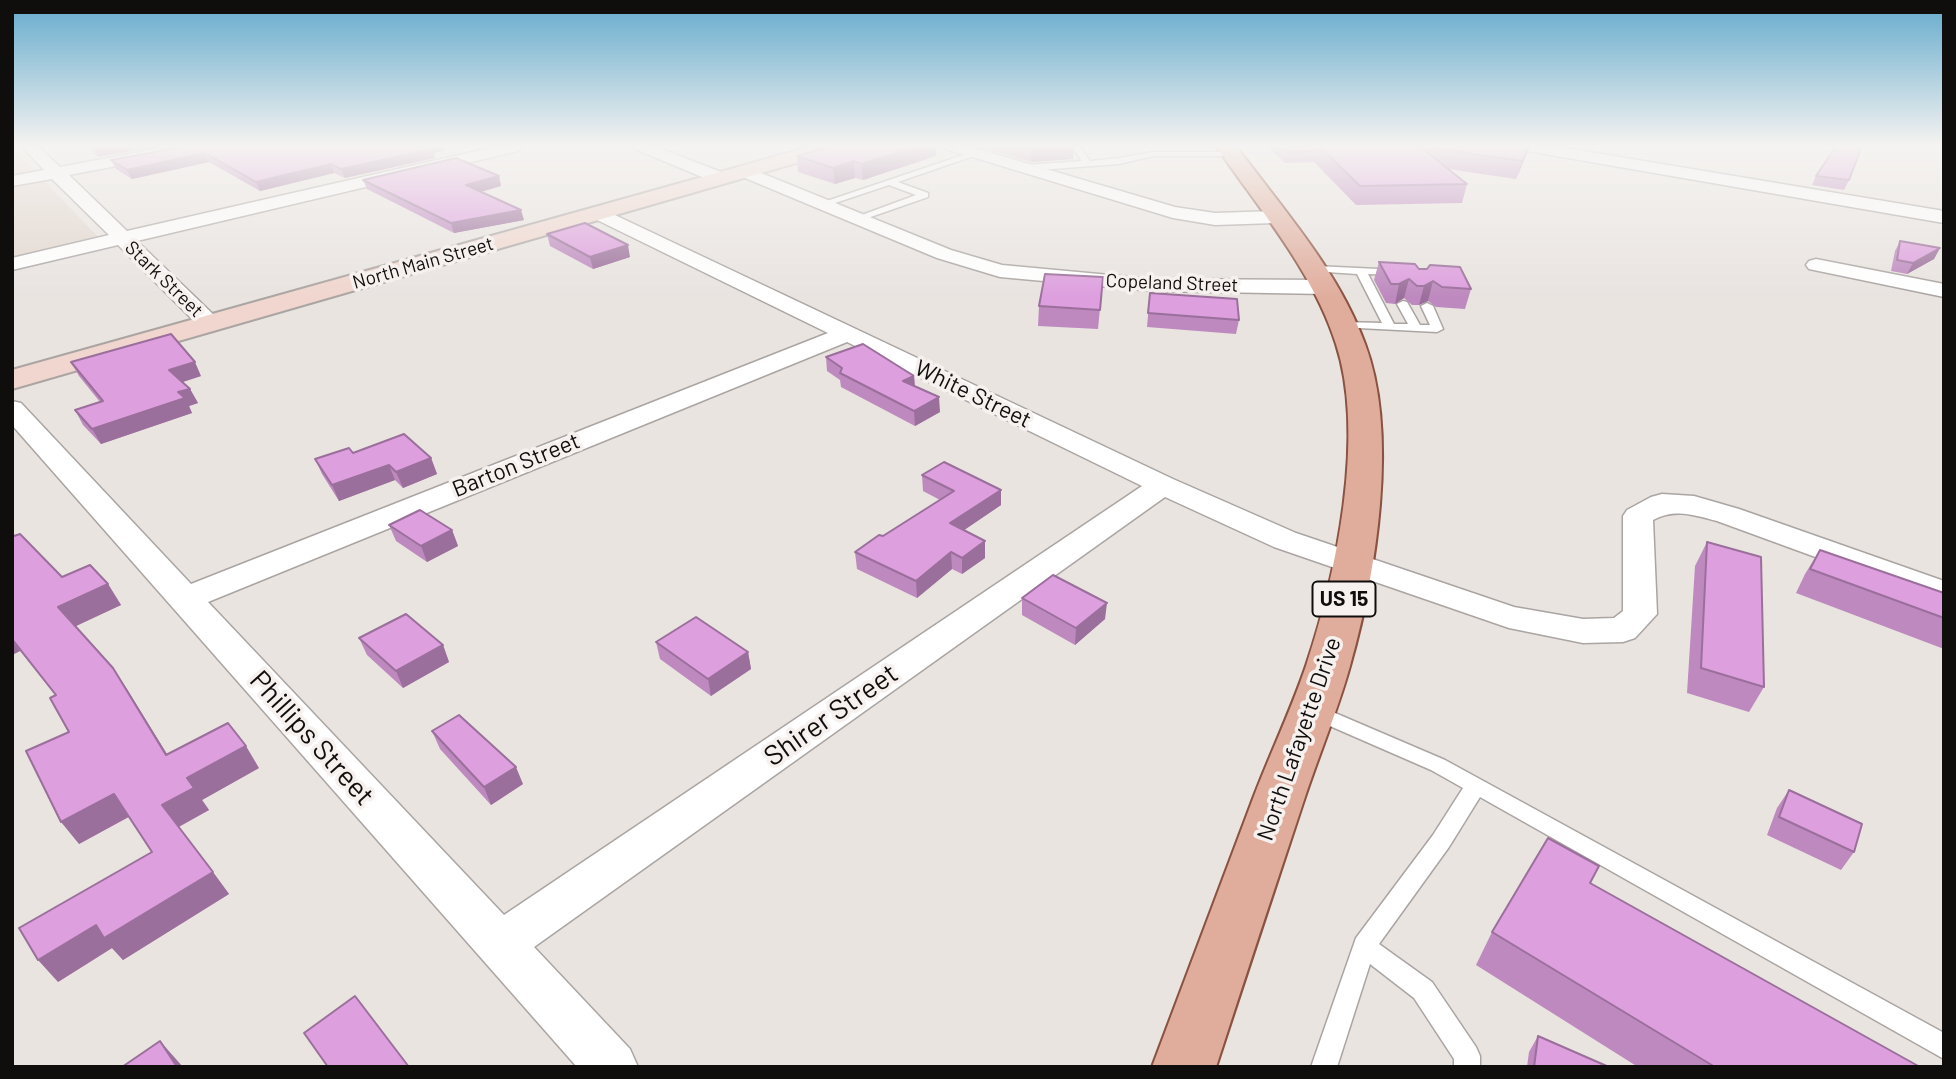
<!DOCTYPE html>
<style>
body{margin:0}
#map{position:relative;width:1956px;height:1079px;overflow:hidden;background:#e9e4e0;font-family:Barlow,sans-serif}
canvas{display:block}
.frame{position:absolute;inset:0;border:14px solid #100e0d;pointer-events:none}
</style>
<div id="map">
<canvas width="1956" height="1079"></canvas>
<div class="frame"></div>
</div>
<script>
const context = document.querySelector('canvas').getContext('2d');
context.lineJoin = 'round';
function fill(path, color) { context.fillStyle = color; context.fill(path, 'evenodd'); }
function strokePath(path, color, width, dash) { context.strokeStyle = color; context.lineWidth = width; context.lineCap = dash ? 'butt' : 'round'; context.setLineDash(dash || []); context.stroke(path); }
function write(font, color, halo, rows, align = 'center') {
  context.font = font + ' Barlow,sans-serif'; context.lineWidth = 7; context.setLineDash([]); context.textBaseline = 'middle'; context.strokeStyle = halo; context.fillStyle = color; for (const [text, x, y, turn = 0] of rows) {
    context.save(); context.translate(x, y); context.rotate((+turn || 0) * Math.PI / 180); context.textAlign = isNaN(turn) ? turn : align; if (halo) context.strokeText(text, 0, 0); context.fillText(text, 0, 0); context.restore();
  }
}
fill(new Path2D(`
 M12,147l88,92 -88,21z`), '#e1d6cd');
const service = new Path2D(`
 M1071,146h8l11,15 29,-3 34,-6h79l4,2 -4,2h-79l-34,8 -94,7 -4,-3 4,-3 57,-4z
 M975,151l7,2 -84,29 30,11v4l-69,24 -8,-2 65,-24 -27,-10 -66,22 -8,-2z
 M1315,266l85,4 1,2 -5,3 -28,-1 26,50h14l-11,-20 6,-3 4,1 13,23h10l-9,-19 6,-3 6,3 10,23 -6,3 -98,-5v-4l4,-1 39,1 -25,-49 -46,-3v-4z
 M1314,704l131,56 499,273v26l-464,-262 -31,50 -70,97 53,38 44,65 4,9v11h-26v-8l-40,-61 -44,-34 -33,103h-26l45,-129 77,-103 30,-47 -32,-18 -124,-54 -3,-5 3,-5z`);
const minor = new Path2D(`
 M21,146h17l22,21 112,-21h32l-8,5 -127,24 58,56 371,-85h28l-8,5 -381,90 81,78 4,5 -4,5h-16l-84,-84 -106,25v-12l97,-23 -57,-56 -40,7v-10l32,-6z
 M633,146h21l72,28 3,4 -3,4h-12l-79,-33z
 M944,146h24l207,61 40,6 60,-2 9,6 -9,6 -60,2 -42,-7 -227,-69z
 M1519,146h35l390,65v12l-417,-72z
 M744,166l207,84 51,15 151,14 173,1 8,2 3,5 -3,5 -8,2 -173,-3 -153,-14 -63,-19 -199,-83 -3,-4 3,-4z
 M598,207l575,272 123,54 218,74 69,12 31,-1 9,-7v-95l4,-6 24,-13 11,-3 32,2 45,13 205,72v23l-227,-83c-23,-6 -42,-13 -64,-1l4,94 -22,24 -12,4 -40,1 -74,-15 -235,-81 -109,-50 -631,450 96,102 8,18h-61l-565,-642v-24l9,2 170,181 637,-251 -237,-116 -2,-4zM847,342l295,144 -638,429 -296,-313z
 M1816,259l128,25v13l-135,-28 -3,-4 3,-4z`);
const secondary = new Path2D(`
 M813,146h31l-3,4 -829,239v-19z`);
const primary = new Path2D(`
 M1216,146h20c46,62 102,124 129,198 34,90 11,231 -15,322 -13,47 -33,93 -48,140 -29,87 -58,174 -86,261h-64c33,-88 66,-175 99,-263 17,-46 39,-91 55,-138 30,-90 60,-230 30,-322 -23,-73 -77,-135 -120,-198z`);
strokePath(service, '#aaa5a2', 3);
strokePath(minor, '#aaa5a2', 3);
strokePath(secondary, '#aaa5a2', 4);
strokePath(primary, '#8a5240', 4);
fill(service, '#fff');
fill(minor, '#fff');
fill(secondary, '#f0d6ce');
fill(primary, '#e0ad9d');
fill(new Path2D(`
 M87,146h73l-62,11z
 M187,146l258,4 -11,3 1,5 -90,20 -11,-5 -74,18 -51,-29 -77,17 -16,-10 -5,-9z
 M976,146h98l-1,13 -42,3z
 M1267,146h263l-14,33 -68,-10 19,15 -5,19 -106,2 -42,-43 -29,1z
 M797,156h139l-73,24 -8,-2 -20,6 -37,-12z
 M499,176l2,10 -20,6 43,28 -70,13 -87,-44 -4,-9z
 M1816,176l33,4 -5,10 -32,-5z
 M547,234l83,23 -37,12 -43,-23z
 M1900,241l40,7 -6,11 -27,15 -16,-3 4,-20z
 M1379,262l40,7 52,20 -6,20 -29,-2 -8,-6 -9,4h-7l-8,-7 -9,6 -9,-1 -12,-23z
 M1103,277l-5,52 -60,-3 1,-20z
 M1150,293l89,27 -3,14 -89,-7z
 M826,357l88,19 1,10 25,26 -25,14 -74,-39 -1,-7 -13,-9z
 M71,362l130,14 -18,6 7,7 8,14 -9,3 3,7 -91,31 -18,-19 -8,-15 25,-8 -21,-26z
 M353,453l78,5 6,16 -34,14 -8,-8 -56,21 -17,-27 -7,-15z
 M922,475l79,15v15l-37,25 21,28 -23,16 -10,-5 -35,29 -60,-29 -2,-17 28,-16 57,-36 -17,-9z
 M389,525l63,5 6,16 -31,16 -31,-21z
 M12,535l50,42 46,7 13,21 -46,21 38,42 54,86 92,14 -57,32 7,10 -30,17 50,67 -106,66 -11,-12 -54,34 94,-130 -23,-35 -50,27 -10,-112 -14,-37 -35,-44 -8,4z
 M1707,542l57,145 -15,25 -62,-19 8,-127z
 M1820,550l124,43v56l-148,-56 9,-19z
 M1022,598l83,21 -30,26 -53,-30z
 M359,638l84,7 6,17 -46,26 -36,-33z
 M656,642l92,10 3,17 -40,27 -51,-37z
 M432,731l91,53 -32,21 -51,-56z
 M1789,790l65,62 -13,18 -74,-35 10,-27z
 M1590,883l330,184h-282l-162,-102 16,-33z
 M1538,1036l71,31h-82l2,-15z`), '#be89bf');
fill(new Path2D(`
 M108,146h52l-62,11 -4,-9z
 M425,146h19l1,4 -11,3 1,5 -90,20 -4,-9z
 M919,146h17v10l-73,24 -2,-16z
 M1032,146h42l-1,13 -42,3z
 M1529,146h1l-3,8 -11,25 6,-18z
 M205,153l4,9 -77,17 -5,-9z
 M854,161l1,17 -20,6 -2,-16z
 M331,164l3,9 -74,18 -4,-9z
 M499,176l2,10 -32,9 -3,-10z
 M521,210l3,10 -70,13 -3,-10z
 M628,245l2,12 -37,12 -3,-12z
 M1940,248l-6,11 -27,15 6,-11z
 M1409,279l-5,19 -9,6 4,-20z
 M1433,281l-5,20 -9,4 5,-19z
 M195,362l6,14 -25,8 -7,-14z
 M914,376l1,15 -12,-10z
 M190,389l8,14 -9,3 3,7 -91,31 -9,-15 86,-37z
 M939,397l1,15 -25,14 -1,-15z
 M431,458l6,16 -34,14 -7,-16z
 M389,465l6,15 -56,21 -7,-16z
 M1001,490v15l-50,34 -1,-16z
 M452,530l6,16 -31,16 -6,-16z
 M985,541v17l-23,16v-16z
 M951,552l1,17 -35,29 -1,-17z
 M108,584l13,21 -49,23 -14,-21z
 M1107,603l-2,16 -30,26 1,-17z
 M12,640l8,11 -8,4z
 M443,645l6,17 -46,26 -7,-17z
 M748,652l3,17 -40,27 -3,-17z
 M113,668l14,21 54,88 -15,-22z
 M246,746l13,22 -57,32 7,10 -31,17 -16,-22 25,-27z
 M516,767l7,17 -32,21 -7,-18z
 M114,794l16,22 -51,28 -18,-22z
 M213,872l16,22 -106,66 -11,-12 -54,34 -20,-22 58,-35z
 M160,1041l23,26h-6z`), '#9b6f9b');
const building = new Path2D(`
 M91,146h17l-14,2z
 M187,146h238l8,3 -92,20 -10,-5 -75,18 -51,-29 -78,17 -16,-10z
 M830,146h89l-58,18 -7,-3 -21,7 -36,-12z
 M1280,146h37l-1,5 -29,1z
 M1319,146h210l-7,15 -103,-15 48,38 -107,2z
 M1836,146h26l-13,34 -33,-4z
 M456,158l43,18 -33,9 55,25 -70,13 -88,-43z
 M585,223l43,22 -38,12 -43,-23z
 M1900,241l40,7 -27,15 -16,-3z
 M1379,262l36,2 4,5h8l3,-4 30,2 11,22 -29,-2 -9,-6 -9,5h-7l-8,-7 -10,5h-8z
 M1045,274l58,3 -3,33 -61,-4z
 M1150,293l87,6 2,21 -91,-7z
 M171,334l24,28 -26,8 21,19 -12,3 7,6 -93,31 -17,-19 28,-9 -32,-39z
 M863,344l51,32 -11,5 36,16 -25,14 -74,-38 2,-5 -16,-11z
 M404,434l27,24 -35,14 -7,-7 -57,20 -17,-26 34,-11 4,5z
 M944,462l57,28 -51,33 35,18 -23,17 -11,-6 -35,29 -61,-29 24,-17 4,1 71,-45 -32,-16z
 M420,510l32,20 -31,16 -32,-21z
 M20,534l42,43 28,-12 18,19 -50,23 55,61 53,87 62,-32 18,23 -59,32 7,10 -32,17 51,67 -109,66 -8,-13 -58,35 -19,-32 133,-76 -38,-58 -53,28 -35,-71 43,-19 -19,-34 6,-3 -44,-56v-104l2,1z
 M1707,542l54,15 3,130 -63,-19z
 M1820,550l124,43v25l-134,-49z
 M1053,575l54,28 -31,25 -54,-30z
 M406,614l37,31 -47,26 -37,-33z
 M696,617l52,35 -40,27 -52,-37z
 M459,715l57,52 -32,20 -52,-56z
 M1789,790l73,34 -8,28 -75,-35z
 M1548,838l51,28 -9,17 330,184h-205l-223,-135z
 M355,996l54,71h-81l-24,-34z
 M1538,1036l71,31h-75z
 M160,1041l17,26h-55z`);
fill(building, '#dd9fde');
strokePath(building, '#9b6f9b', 2);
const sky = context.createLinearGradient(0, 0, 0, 297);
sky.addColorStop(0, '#63aacc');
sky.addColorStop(0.49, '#f5f3f1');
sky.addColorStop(1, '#f5f3f100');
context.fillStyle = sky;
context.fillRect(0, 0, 1956, 297);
write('19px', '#100e0d', '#f6f1ee', [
 ["North Main Street",423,263,-16],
 ["Stark Street",164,279,44],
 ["Copeland Street",1172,283,2]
]);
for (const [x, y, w] of [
 [1344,599,63]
]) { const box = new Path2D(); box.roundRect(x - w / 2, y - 17.5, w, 35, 5); context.fillStyle = '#f6f1ee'; context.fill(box); strokePath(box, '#100e0d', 2); }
write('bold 21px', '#100e0d', null, [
 ["US 15",1344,599]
]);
write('23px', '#100e0d', '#f6f1ee', [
 ["White Street",973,394,26],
 ["Barton Street",516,465,-22],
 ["North Lafayette Drive",1299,739,-71]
]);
write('28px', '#100e0d', '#f6f1ee', [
 ["Shirer Street",831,715,-35],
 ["Phillips Street",312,738,48]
]);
</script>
